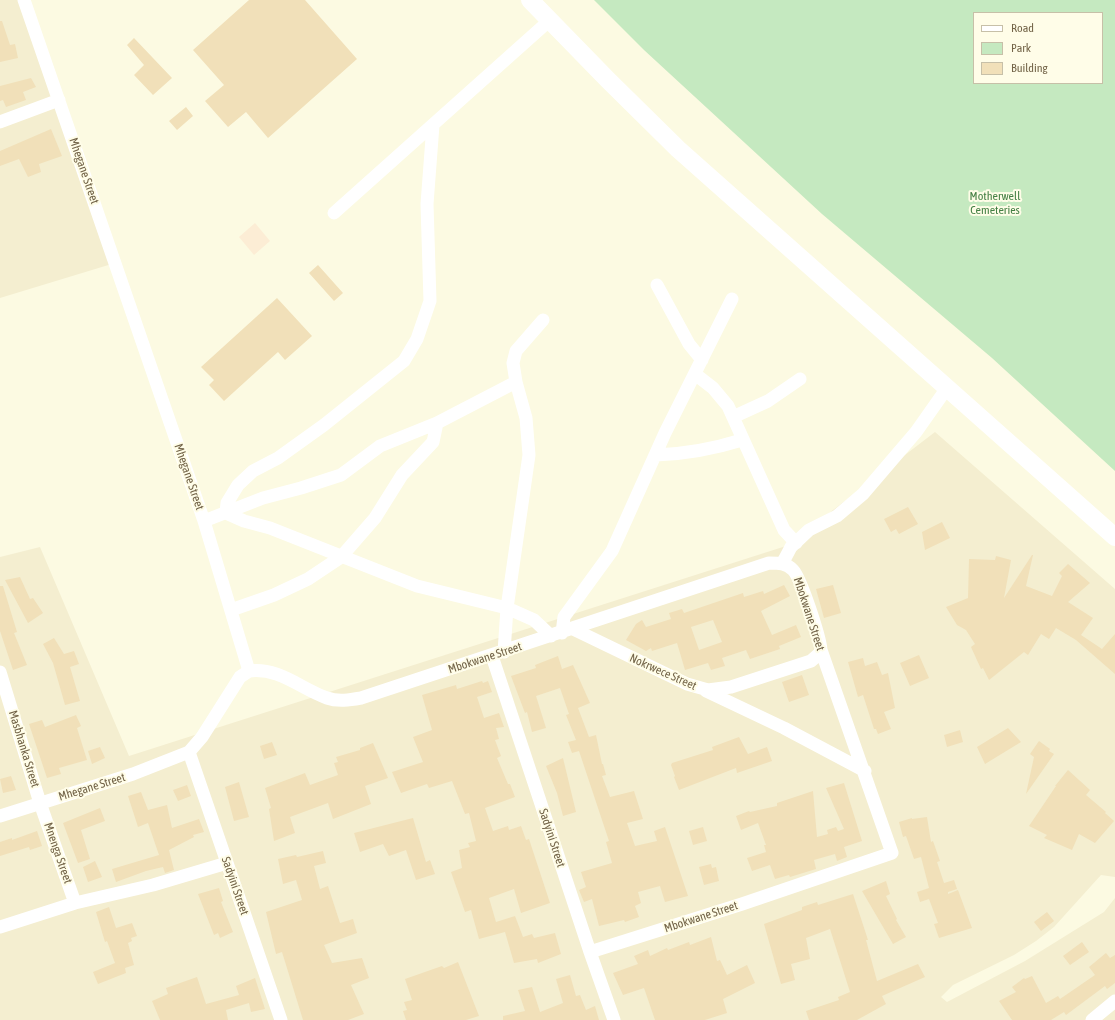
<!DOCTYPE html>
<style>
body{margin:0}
#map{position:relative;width:1115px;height:1020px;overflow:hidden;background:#fcfae2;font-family:"Asap Condensed",sans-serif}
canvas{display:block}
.legend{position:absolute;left:973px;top:12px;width:130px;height:72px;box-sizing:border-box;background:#fffde8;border:1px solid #c7c0a8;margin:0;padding:5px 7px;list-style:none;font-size:12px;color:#736448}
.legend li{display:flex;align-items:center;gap:8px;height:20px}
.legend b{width:20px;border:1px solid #c7c0a8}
</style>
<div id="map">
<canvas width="1115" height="1020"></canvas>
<ul class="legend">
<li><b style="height:5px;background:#fff"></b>Road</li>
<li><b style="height:11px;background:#c5e9c0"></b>Park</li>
<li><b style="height:11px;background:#f1e0b9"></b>Building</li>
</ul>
</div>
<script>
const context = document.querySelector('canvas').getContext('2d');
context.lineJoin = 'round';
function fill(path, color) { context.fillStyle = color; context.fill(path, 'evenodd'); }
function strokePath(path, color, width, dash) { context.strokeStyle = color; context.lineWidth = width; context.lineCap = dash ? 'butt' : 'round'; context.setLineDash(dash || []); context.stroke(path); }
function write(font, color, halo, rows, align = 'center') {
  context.font = font + ' "Asap Condensed",sans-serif'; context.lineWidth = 4; context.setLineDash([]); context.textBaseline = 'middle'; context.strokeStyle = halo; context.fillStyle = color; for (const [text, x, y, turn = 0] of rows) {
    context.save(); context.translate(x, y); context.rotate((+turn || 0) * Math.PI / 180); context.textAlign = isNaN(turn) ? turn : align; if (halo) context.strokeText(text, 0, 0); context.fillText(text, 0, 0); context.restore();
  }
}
fill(new Path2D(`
 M0,0h24l91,263 -115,35z
 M935,432l180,157v288l-14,-2 -47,52 -18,14 -22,14 -61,30 -12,12 6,5 78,-41 79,-49 11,-14v122h-1115v-463l40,-10 89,209 657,-210z`), '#f4eed0');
fill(new Path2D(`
 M255,223l15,18 -16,14 -15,-18z`), '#fcedd5');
fill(new Path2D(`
 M594,0h521v471l-123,-113 -170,-144 -178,-164zM974,13h128v70h-128z`), '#c5e9c0');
fill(new Path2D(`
 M249,0h56l52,59 -89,79 -22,-26 -18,15 -23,-26 19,-16 -31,-35z
 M0,21h2l8,24 5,-1 3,14 -18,4z
 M134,38l38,40 -19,17 -19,-20 10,-10 -17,-20z
 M31,78l5,9 -13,5 3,8 -20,7 -3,-7 -3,1v-15z
 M186,107l7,9 -16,14 -8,-9z
 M51,129l11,27 -23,8 2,8 -13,5 -9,-18 -19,7v-15z
 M318,265l25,28 -9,8 -25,-28z
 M277,298l35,38 -27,24 -7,-8 -54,49 -15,-16 5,-5 -13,-13z
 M908,507l10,17 -19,10 -3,-5 -5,3 -7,-13z
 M942,522l8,16 -25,12 -3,-18z
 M1032,555h1l-7,31 26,10 10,-20 -3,-3 9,-9 22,19 -22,19 25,16 -12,17 21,14 13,-15v40l-39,-34 -20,-12 -7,11 -8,-5 -13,21 -4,-3 -35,28 -6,-12 -2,1 -10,-22 4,-3 -9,-14 -9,-5 -11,-18 22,-9 1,-39 26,1 1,-4 15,4 -7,38z
 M20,577l10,22 3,-1 10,15 -15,10 -23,-43z
 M784,585l6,11 -29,15 11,24 24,-10 5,12 -22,9 1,3 -30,10 -4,-9 -24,8 3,8 -14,4 -3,-7 -23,7 -8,-27 -25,8 -1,-3 -5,3 -20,-11 10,-16 6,-4 4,7 25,-8 -2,-6 13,-4 2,4 59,-20 1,4 19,-6 1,3zM713,620l9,22 -23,8 -8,-23z
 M833,585l8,28 -17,5 -8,-29z
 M0,586h3l14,46 -3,1 13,32 -14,5 -13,-39z
 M54,638l10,16 10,-3 5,13 -9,3 10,34 -15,4 -12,-42 -10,-19z
 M919,655l10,23 -19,8 -10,-23z
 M558,656l4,13 11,-4 17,38 -12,5 11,29 7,-2 6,29h1l3,11 -4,1 8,21 24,-6 9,28 -16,4 8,23 22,-5 -3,-10 11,-4 23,69 -23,6 -5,-16 -22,6 3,11 -6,3 4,11 -14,5 -1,-2 -25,6 -7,-27 -8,3 -5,-12 7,-3 -5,-15 31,-9 -6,-21 3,-1 -30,-90 -7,2 -4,-11 8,-2 -10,-25 3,-1 -9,-26 -24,8 10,32 -14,4 -5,-20 -2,1 -14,-37 25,-8 -1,-3z
 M863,658l2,8 12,-4 5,13 6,-2 7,35 -11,4 7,17 -13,5 -2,-5h-2l-11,-34 -5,2 -10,-35z
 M802,675l7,20 -20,7 -7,-20z
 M482,681l1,2 5,-2 4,11 -15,5 7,21 15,-5 5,14 -8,1 3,11 -4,1 6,16 -4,2 11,26h2l5,13 -30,11 8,23 15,-5 1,4 12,-4 5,14 3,-1 21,64 -29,10 -7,-24 -25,9 7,24 19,-6 8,21 9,-3 2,4 21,-5 6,21 -23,9 -1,-4 -23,4 -9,-31 -26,7 -8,-29 -6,2 -14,-40 11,-4 -3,-18 11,-3 -2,-4 8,-2 -7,-28 -4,1 -13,-33 -23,7 -2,-4 -26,9 -9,-21 31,-10 -10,-25 19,-7 -10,-35 34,-10 1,4z
 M76,715l5,11 -4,2 10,32 -28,8 2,6 -14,4 -18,-54 13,-4 3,7z
 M1008,728l13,14 -36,22 -8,-17z
 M960,730l3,12 -16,5 -3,-12z
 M739,737l9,17 19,-7 5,14 -35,12 -1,-5 -57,22 -5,-13 1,-1 -4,-11 1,-2 41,-13 -1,-3z
 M1039,741l11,8 -1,2 5,3 -28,40 8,-37 -4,-3z
 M272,742l5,13 -13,4 -4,-13z
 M373,743l15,35 -23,8 6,18 -38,15 -5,-16 -38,14 5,16 -21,8 -5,-32 2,-1 -6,-20 40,-15 5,12 28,-10 -4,-12 4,-1 -2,-5 24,-7v-2z
 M100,747l5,11 -13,6 -4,-13z
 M563,758l13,54 -13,4 -6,-23 -11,-27z
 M1068,770l22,20 -4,5 20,17 -1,1 9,8 -19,22 -16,-9 -7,16 -28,-12 3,-3 -18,-9 27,-40h-1z
 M11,776l5,14 -13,3 -3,-14z
 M239,782l10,35 -15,4 -9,-34z
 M844,783l18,58 -18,6 3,10 -10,4 -2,-7 -21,6 2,9 -26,8 -1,-2 -14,4 -5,-14 -18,6 -5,-13 19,-6 -2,-7h2l-8,-22 -17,7 -5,-14 13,-5 1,1 27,-6v-3l36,-12 4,46 11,-3 -1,-4 9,-3 2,4 6,-2 -18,-41z
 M187,785l4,11 -13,5 -5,-11z
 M141,792l7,18 19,-5 5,23 27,-9 5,13 -11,3 1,2 -25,13 5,20 -9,3 -2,-6 -17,4 -30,11 -4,-13 47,-14 -11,-32 -10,4 -10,-31z
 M100,808l5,13 -24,9 9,29 -12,4 -15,-40z
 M927,817l4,25 2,-1 7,20 -3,1 7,21 10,-3 3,9 -9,3v2l10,-4 14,38 -33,10 -5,-14 4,-1 -9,-24 -9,3 -3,-10 12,-4 -8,-31 -7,2 -8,-23 -3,1 -4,-15 13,-4v1z
 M413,818l13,44 4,-2 5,14 -19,6 -10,-30 -17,6 -6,-12 -23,8 -6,-19z
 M703,827l4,14 -14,4 -4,-14z
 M37,831l5,15 -12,4 -1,-3 -29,9v-14l12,-4v2z
 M323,851l3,12 -12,3 6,23 8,-3 12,37 13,-4 4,14 -33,12 8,18 30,-5 7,20 -18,7 13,29 -16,6h-45l-21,-68 -6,2 -10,-42 36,-12 -6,-20 -13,4 -5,-25 18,-4 1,2z
 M95,861l7,16 -14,5 -5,-15z
 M711,864l1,4 4,-1 3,14 -15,4 -5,-18z
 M886,881l4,13 -4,2 11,23 -1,1 10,17 -13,7 -31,-53z
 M219,888l4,13 -2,1 12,30 -13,6 -2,-5 -4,2 -16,-41z
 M853,894l15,46h-2l11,41 41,-17 7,13 -43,19 4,8 -29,16h-48l-3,-9 33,-11 -1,-3 12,-5 -20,-63 -24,9 4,21 -19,5 4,16 -14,4 -17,-60 38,-14v-3l15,-5 1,3z
 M109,907l7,21 16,-5 5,13 -6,2 1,3 -4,2 6,22 -9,3 1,5 -28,11 -5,-12 22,-9 -8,-22 -2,1 -9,-30z
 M1047,912l7,9 -13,10 -7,-9z
 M711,937l6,24 3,-1 7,15 20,-10 8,18 -32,16 4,14 -22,7h-50l-11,-32 -21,7 -10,-22 25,-9 -4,-8 14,-6 2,6 17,-8 1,2 21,-8 1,3z
 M1082,942l7,10 -19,13 -7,-9z
 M1106,953l4,5 5,-3v28l-8,6 -2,-3 -39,29 -2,-3 -13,8h-39l-13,-19 17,-9 -4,-5 12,-9 1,1 7,-3 14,27 12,-7 2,3 35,-24 -6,-8z
 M458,962l21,54 -13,4h-60l-3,-9 4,-1 -3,-8 8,-2 -7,-21 37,-13 2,2z
 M570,975l6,21 4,-1 6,15 9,-4 4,14h-96v-4l22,-5 -7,-21 14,-3 8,25 23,-9 -7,-24z
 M197,977l9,27 33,-9 -3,-9 19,-8 10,31 -14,3 -2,-9 -23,7 2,10h-68l-8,-19 16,-7 -2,-6z`), '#f1e0b9');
strokePath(new Path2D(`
 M0,122l59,-22
 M433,125l-6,79 3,97 -13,38 -13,22 -80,64 -46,33 -25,13 -15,14 -11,18 -1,10 18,8 26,7 147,58 90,22 27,12 17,16
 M334,213l216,-193
 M657,285l32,59 13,16
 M695,374l18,14 15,18 56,124 12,13
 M733,417l35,-16 32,-22
 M656,455c30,-1 57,-6 86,-15
 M204,521l59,-23 38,-10 40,-13 39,-29 57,-23 79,-41
 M782,564l9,-17 18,-17 28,-14 26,-22 53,-62 31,-44
 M231,610l43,-15 34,-16 33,-22 34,-39 27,-43 31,-33 4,-19
 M573,629l114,55 21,6 23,-3 80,-26 8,-7 2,-4
 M562,633l2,-16 48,-66 53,-118 67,-134
 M504,652l3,-44 22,-153 -3,-37 -10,-36 -3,-19 3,-12 27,-31
 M492,656l98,296 24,68
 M249,671c30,-4 52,18 78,27 11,4 23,2 34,0l408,-135c10,0 17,0 24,7 8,8 27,67 28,80l71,203 -150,51 -152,48
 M0,672l40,131 35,100
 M706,691l78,37 81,43
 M189,752l92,268
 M0,816l133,-42 56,-22 13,-15 38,-60 9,-6 -45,-150 -180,-521
 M0,927l75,-24 78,-18 74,-22
 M1092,1020l23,-19`), '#fff', 13);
strokePath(new Path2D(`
 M530,0l78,80 70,69 437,388`), '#fff', 18);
write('12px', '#736448', '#fffde8', [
 ["Mhegane Street",84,171,71],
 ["Mhegane Street",189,477,71],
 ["Mbokwane Street",809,614,72],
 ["Mbokwane Street",485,658,-18],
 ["Nokrwece Street",663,672,24],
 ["Masbhanka Street",24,749,73],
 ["Mhegane Street",92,787,-17],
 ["Sadyini Street",552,838,72],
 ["Mnenga Street",58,853,71],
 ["Sadyini Street",235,886,71],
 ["Mbokwane Street",701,917,-18]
]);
write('12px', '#437f43', '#fffde8', [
 ["Motherwell",995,196],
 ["Cemeteries",995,210]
]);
</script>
